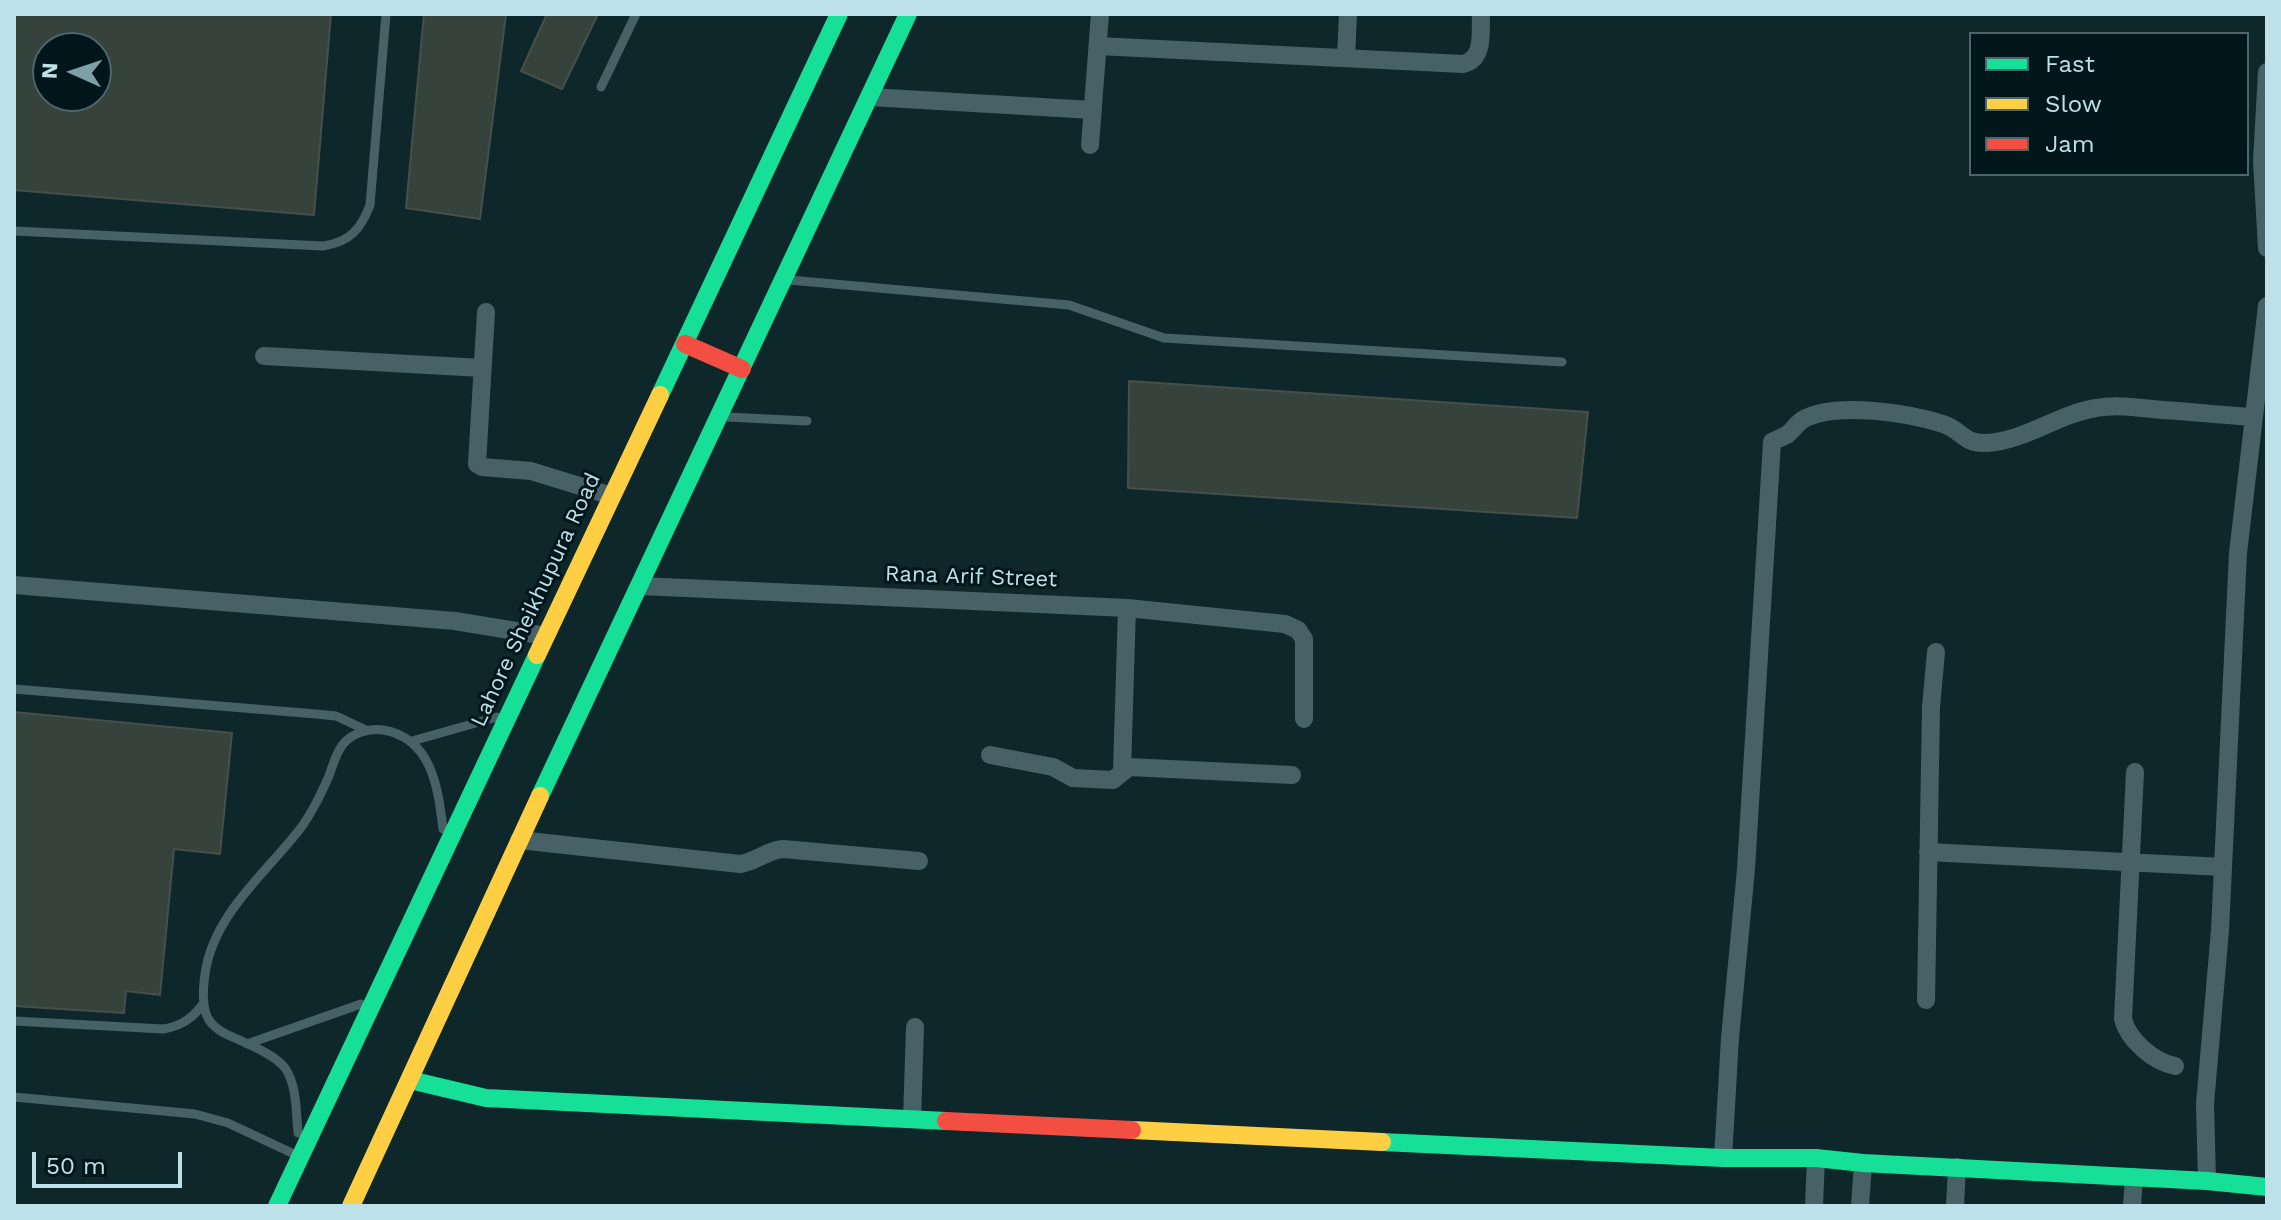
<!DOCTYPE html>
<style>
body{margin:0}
#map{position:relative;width:2281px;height:1220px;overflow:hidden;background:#0e272b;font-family:"Work Sans",sans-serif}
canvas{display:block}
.frame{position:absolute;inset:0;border:16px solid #bce1e9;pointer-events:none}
.legend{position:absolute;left:1969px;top:32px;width:280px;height:144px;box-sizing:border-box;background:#00161a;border:2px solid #4b676d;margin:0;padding:10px 14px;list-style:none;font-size:24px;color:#bce1e9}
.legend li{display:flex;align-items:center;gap:16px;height:40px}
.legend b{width:40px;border:2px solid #4b676d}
.north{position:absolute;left:32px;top:32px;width:80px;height:80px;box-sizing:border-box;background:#00161a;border:2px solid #4b676d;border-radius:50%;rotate:273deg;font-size:22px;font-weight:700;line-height:32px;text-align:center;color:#bce1e9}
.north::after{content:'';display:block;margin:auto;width:28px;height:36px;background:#7fa0a6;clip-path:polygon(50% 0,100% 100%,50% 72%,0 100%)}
.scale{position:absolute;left:32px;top:1152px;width:150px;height:36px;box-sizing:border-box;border:4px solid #bce1e9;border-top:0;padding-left:10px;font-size:24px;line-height:28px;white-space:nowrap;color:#bce1e9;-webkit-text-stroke:6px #00161a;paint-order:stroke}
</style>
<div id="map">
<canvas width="2281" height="1220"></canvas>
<div class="frame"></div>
<ul class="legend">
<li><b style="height:10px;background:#16e098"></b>Fast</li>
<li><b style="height:10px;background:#ffcf43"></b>Slow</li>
<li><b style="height:10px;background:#f24e42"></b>Jam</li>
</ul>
<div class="north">N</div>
<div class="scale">50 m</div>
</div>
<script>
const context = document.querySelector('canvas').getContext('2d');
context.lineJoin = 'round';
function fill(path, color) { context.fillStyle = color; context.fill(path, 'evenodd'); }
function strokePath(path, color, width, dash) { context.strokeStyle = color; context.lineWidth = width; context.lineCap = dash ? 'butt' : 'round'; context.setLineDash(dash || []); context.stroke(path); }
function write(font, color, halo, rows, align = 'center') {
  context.font = font + ' "Work Sans",sans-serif'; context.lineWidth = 6; context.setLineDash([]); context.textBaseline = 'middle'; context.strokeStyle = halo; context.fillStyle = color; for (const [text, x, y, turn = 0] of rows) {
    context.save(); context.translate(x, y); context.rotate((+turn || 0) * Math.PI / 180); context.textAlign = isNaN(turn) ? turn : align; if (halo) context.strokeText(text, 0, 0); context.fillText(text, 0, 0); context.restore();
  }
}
const building = new Path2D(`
 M14,14h317l-17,201 -300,-25zM48,48h48v48h-48z
 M424,14h82l-26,205 -74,-11z
 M547,14h51l-36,75 -41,-18z
 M1129,381l459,31 -11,106 -449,-30z
 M14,712l218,21 -12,121 -46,-5 -14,146 -34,-4 -2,22 -110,-7z`);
fill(building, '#36423c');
strokePath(building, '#465049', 2);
strokePath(new Path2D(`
 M601,87l35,-73
 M14,231l309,15c27,-4 38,-17 47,-41l16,-191
 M789,280l280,25 95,33 398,24
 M727,417l80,4
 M14,689l302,25 20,2 30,14
 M412,741l85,-24
 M14,1021l149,8c18,-3 29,-10 40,-25
 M247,1044l114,-40
 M14,1097l181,17 33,9 66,31
 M298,1133c-2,-21 -1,-48 -13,-65 -5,-7 -12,-11 -19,-15 -43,-25 -70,-16 -61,-79 8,-59 60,-100 95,-145 12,-16 21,-35 29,-53 4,-11 7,-24 15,-33 9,-10 25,-15 39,-13 49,8 55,58 60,99`), '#476267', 9);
strokePath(new Path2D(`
 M1098,46l365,18c22,-5 17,-32 18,-50
 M1346,58l2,-44
 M2267,72l-5,89 5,87
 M870,97l223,13
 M1090,145l10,-131
 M486,312l-9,152 5,3 49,4 81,25
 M264,356l218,12
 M14,585l441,36 91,15
 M641,586l486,22 158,16 13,6 6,9v80
 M990,755l63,12 20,11 40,2 16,-13 163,8
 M1122,771l5,-163
 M2135,772l-12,247c5,21 31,43 52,47
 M519,840l221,24c16,-2 27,-14 43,-15l136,12
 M1928,852l295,15
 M1926,1000l5,-293 5,-55
 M912,1119l3,-92
 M1723,1158l7,-120 16,-169 26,-427c4,-3 12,-5 16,-8 7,-6 9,-12 18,-16 33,-16 103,-5 137,6 19,6 20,20 43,19 39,-2 72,-29 110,-35 22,-4 45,0 67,2 30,2 60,5 91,7
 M2207,1181l-2,-77 15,-174 18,-377 29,-247
 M1814,1206l2,-48
 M1860,1206l3,-43
 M1955,1206l2,-39
 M2132,1206l2,-29`), '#476267', 18);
strokePath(new Path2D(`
 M660,395l179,-381
 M540,796l368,-782
 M410,1080l76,18 460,23
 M1382,1142l341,16h93l47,5 344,18 60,6
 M277,1206l260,-551`), '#16e098', 18);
strokePath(new Path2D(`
 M537,655l123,-260
 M1132,1130l250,12
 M351,1206l189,-410`), '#ffcf43', 18);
strokePath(new Path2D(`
 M685,344l57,25
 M946,1121l186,9`), '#f24e42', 18);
write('22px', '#bce1e9', '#00161a', [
 ["Rana Arif Street",971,577,2],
 ["Lahore Sheikhupura Road",536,600,-65]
]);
</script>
